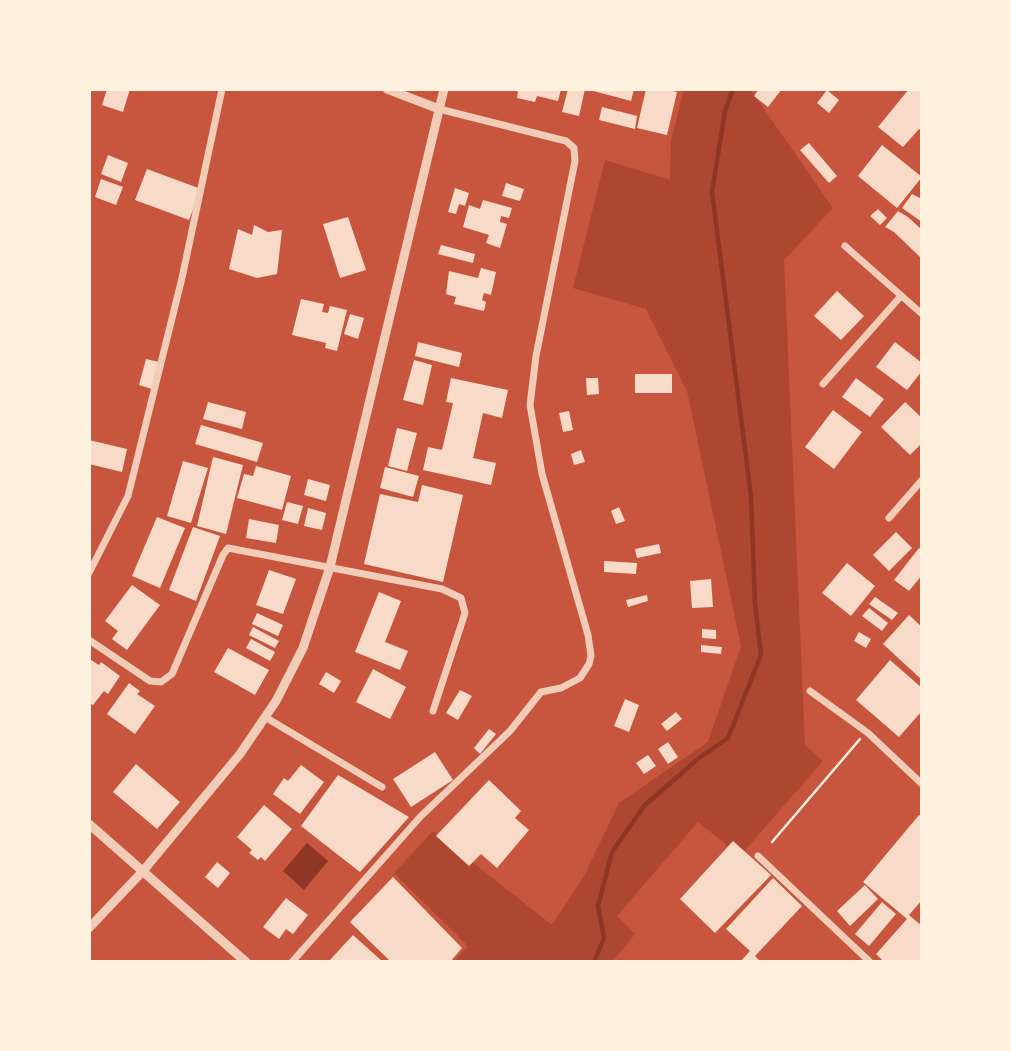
<!DOCTYPE html>
<style>
body{margin:0}
#map{position:relative;width:1011px;height:1051px;overflow:hidden;background:#c8553d;font-family:"Crimson Pro",serif}
canvas{display:block}
.frame{position:absolute;inset:0;border:91px solid #fff3e0;pointer-events:none}
</style>
<div id="map">
<canvas width="1011" height="1051"></canvas>
<div class="frame"></div>
</div>
<script>
const context = document.querySelector('canvas').getContext('2d');
context.lineJoin = 'round';
function fill(path, color) { context.fillStyle = color; context.fill(path, 'evenodd'); }
function strokePath(path, color, width, dash) { context.strokeStyle = color; context.lineWidth = width; context.lineCap = dash ? 'butt' : 'round'; context.setLineDash(dash || []); context.stroke(path); }
fill(new Path2D(`
 M684,89h66l83,119 -49,52 21,485 18,16 -83,95 -42,-34 -81,94 18,18 -23,28h-158l14,-16 -74,-73 39,-42 119,94 32,-49 35,-73 89,-61 33,-96 -54,-255 -41,-82 -73,-21 32,-128 65,20 1,-40z`), '#ae4732');
fill(new Path2D(`
 M307,843l21,18 -24,29 -21,-19z`), '#8f3625');
strokePath(new Path2D(`
 M594,962l10,-24 -6,-32 14,-54 32,-46 55,-48 29,-20 33,-83 -6,-51 -4,-108 -39,-304 13,-81 8,-22`), '#8f3625', 4.5);
fill(new Path2D(`
 M107,89h23l-7,23 -21,-7z
 M513,89h48l-3,12 -21,-5 -2,6 -18,-4 1,-6z
 M568,89h17l-6,27 -17,-4z
 M586,89h48l-3,12z
 M646,89h18l13,3 -10,43 -30,-7z
 M759,89h23l-14,18 -14,-11z
 M909,89h13v42l-3,-2 -16,18 -25,-20z
 M827,90l12,10 -10,13 -12,-10z
 M602,107l35,9 -2,13 -36,-9z
 M809,143l28,33 -8,7 -29,-33z
 M882,145l40,32 -25,31 -39,-32z
 M108,155l20,8 -7,19 -20,-8z
 M147,169l54,20 -12,31 -54,-20z
 M101,179l22,8 -7,18 -21,-8z
 M506,183l18,6 -4,12 -18,-5z
 M455,188l14,5 -4,13 -6,-2 -3,10 -8,-2z
 M912,194l10,5v23l-20,-14z
 M483,200l29,8 -3,10 -8,-2 -1,6 7,2 -7,24 -14,-5 3,-8 -26,-8 6,-22 11,4z
 M878,209l9,9 -7,7 -10,-9z
 M898,211l10,6 14,13 -1,28 -27,-26 -9,-5z
 M348,217l18,53 -26,8 -17,-54z
 M254,225l14,7 14,-2 -5,44 -20,4 -28,-9 9,-40 14,6z
 M441,245l34,9 -2,9 -35,-9z
 M481,268l15,4 -5,23 -7,-2 -2,7 4,2 -2,9 -30,-7 2,-7 -10,-3 3,-23 29,7z
 M837,291l27,25 -23,24 -27,-24z
 M301,299l23,5 -2,8 6,1 2,-7 17,4 -10,41 -12,-3 1,-5 -34,-8z
 M350,314l14,4 -6,21 -14,-5z
 M418,342l44,11 -3,14 -44,-11z
 M895,342l27,21v8l-15,19 -31,-23z
 M146,359l13,3 -7,27 -13,-4z
 M414,360l18,5 -9,40 -20,-5z
 M635,374h37v19h-37z
 M451,378l57,12 -6,28 -19,-5 -10,45 23,5 -5,22 -68,-15 5,-23 14,3 11,-47 -7,-1z
 M586,378h12l1,16 -12,1z
 M856,378l28,21 -14,18 -28,-20z
 M208,402l38,10 -4,17 -39,-10z
 M905,402l17,16v25l-12,12 -29,-28z
 M833,410l29,22 -28,37 -29,-22z
 M569,411l4,19 -10,2 -4,-19z
 M201,425l62,18 -6,19 -62,-18z
 M397,428l20,5 -10,38 -19,-5z
 M89,440l38,9 -5,23 -33,-8z
 M581,450l4,12 -11,3 -3,-11z
 M213,457l30,8 -17,69 -29,-8z
 M183,461l25,7 -17,55 -24,-7z
 M256,466l35,10 -9,34 -45,-12 7,-24 9,2z
 M385,467l34,9 -6,21 -33,-9z
 M308,479l22,6 -4,16 -22,-6z
 M422,485l41,10 -20,87 -79,-18 16,-70 38,8z
 M287,502l16,4 -5,18 -16,-4z
 M619,507l6,14 -9,3 -5,-13z
 M308,508l18,5 -4,17 -18,-4z
 M157,517l28,11 -25,60 -28,-12z
 M249,519l30,6 -3,18 -30,-5z
 M193,527l27,9 -24,65 -27,-11z
 M896,532l16,16 -23,23 -16,-16z
 M659,544l2,9 -24,5 -2,-9z
 M919,548l3,2v25l-13,16 -15,-11z
 M604,561l33,2 -1,11 -32,-2z
 M847,563l28,23 -24,30 -29,-23z
 M269,570l27,9 -13,35 -27,-9z
 M711,579l2,28 -21,1 -2,-27z
 M132,585l28,20 -33,45 -15,-11 6,-8 -13,-10z
 M379,592l22,9 -16,41 23,9 -8,19 -45,-18z
 M647,595l1,6 -20,6 -2,-7z
 M875,597l23,16 -6,7 -23,-16z
 M869,608l19,15 -6,8 -20,-15z
 M257,613l26,12 -5,11 -26,-12z
 M909,615l13,12v53l-39,-36z
 M253,627l26,14 -4,7 -26,-13z
 M702,629l14,1v9l-14,-1z
 M859,632l12,7 -5,9 -12,-7z
 M251,639l24,13 -5,9 -24,-13z
 M701,645l21,2 -1,7 -20,-2z
 M228,648l41,22 -14,25 -41,-23z
 M91,660l8,5 2,-3 19,14 -12,18 -4,-3 -11,14 -4,-2v-40z
 M890,660l32,28v23l-23,26 -43,-37z
 M373,669l33,18 -16,32 -34,-17z
 M326,672l15,9 -7,12 -15,-9z
 M129,683l11,8 -3,3 18,12 -20,28 -28,-20z
 M460,690l12,6 -14,24 -12,-7z
 M625,699l14,6 -10,27 -15,-6z
 M676,712l6,7 -15,12 -6,-7z
 M489,729l7,5 -16,20 -6,-6z
 M668,742l10,15 -10,7 -10,-15z
 M435,752l18,28 -42,27 -18,-28z
 M648,755l8,11 -12,8 -8,-11z
 M136,764l44,38 -23,27 -44,-37z
 M301,765l23,17 -24,32 -27,-20 11,-16 4,3z
 M338,775l71,42 -49,55 -59,-46z
 M489,780l32,31 -6,7 14,12 -32,38 -16,-14 -12,12 -33,-30z
 M264,805l28,24 -27,32 -4,-4 -3,3 -9,-7 3,-3 -15,-13z
 M919,815l3,2v83l-13,15 13,11v36h-38l-8,-8 31,-35 -44,-37z
 M733,841l38,34 -56,58 -35,-34z
 M217,862l13,11 -12,15 -13,-11z
 M393,877l69,71 -12,14h-59l-41,-40z
 M773,878l29,28 -47,50 6,6h-21l10,-11 -24,-22z
 M865,885l13,14 -28,27 -13,-15z
 M286,898l22,17 -15,19 -7,-5 -7,10 -16,-12z
 M882,902l14,12 -27,32 -14,-12z
 M353,935l30,27h-55z`), '#f7dbc8');
strokePath(new Path2D(`
 M772,842l88,-103`), '#fff3e0', 2.5);
strokePath(new Path2D(`
 M845,246l77,68
 M823,384l78,-88
 M889,518l33,-38
 M89,573l39,-77 54,-218 40,-189
 M89,640l61,41 11,1 11,-8 51,-119 5,-7 214,41 19,9 4,15 -32,98
 M810,691l58,42 54,51
 M265,717l117,70
 M758,856l112,106
 M292,962l128,-145 90,-86 31,-39 20,-4 19,-10 9,-14 2,-8 -3,-21 -46,-161 -12,-69 6,-49 39,-195 -1,-13 -8,-7 -127,-32`), '#f1ccb7', 7);
strokePath(new Path2D(`
 M387,89l52,20
 M89,824l157,138
 M89,928l54,-57 97,-117 36,-53 27,-53 27,-81 114,-478`), '#f1ccb7', 9);
</script>
